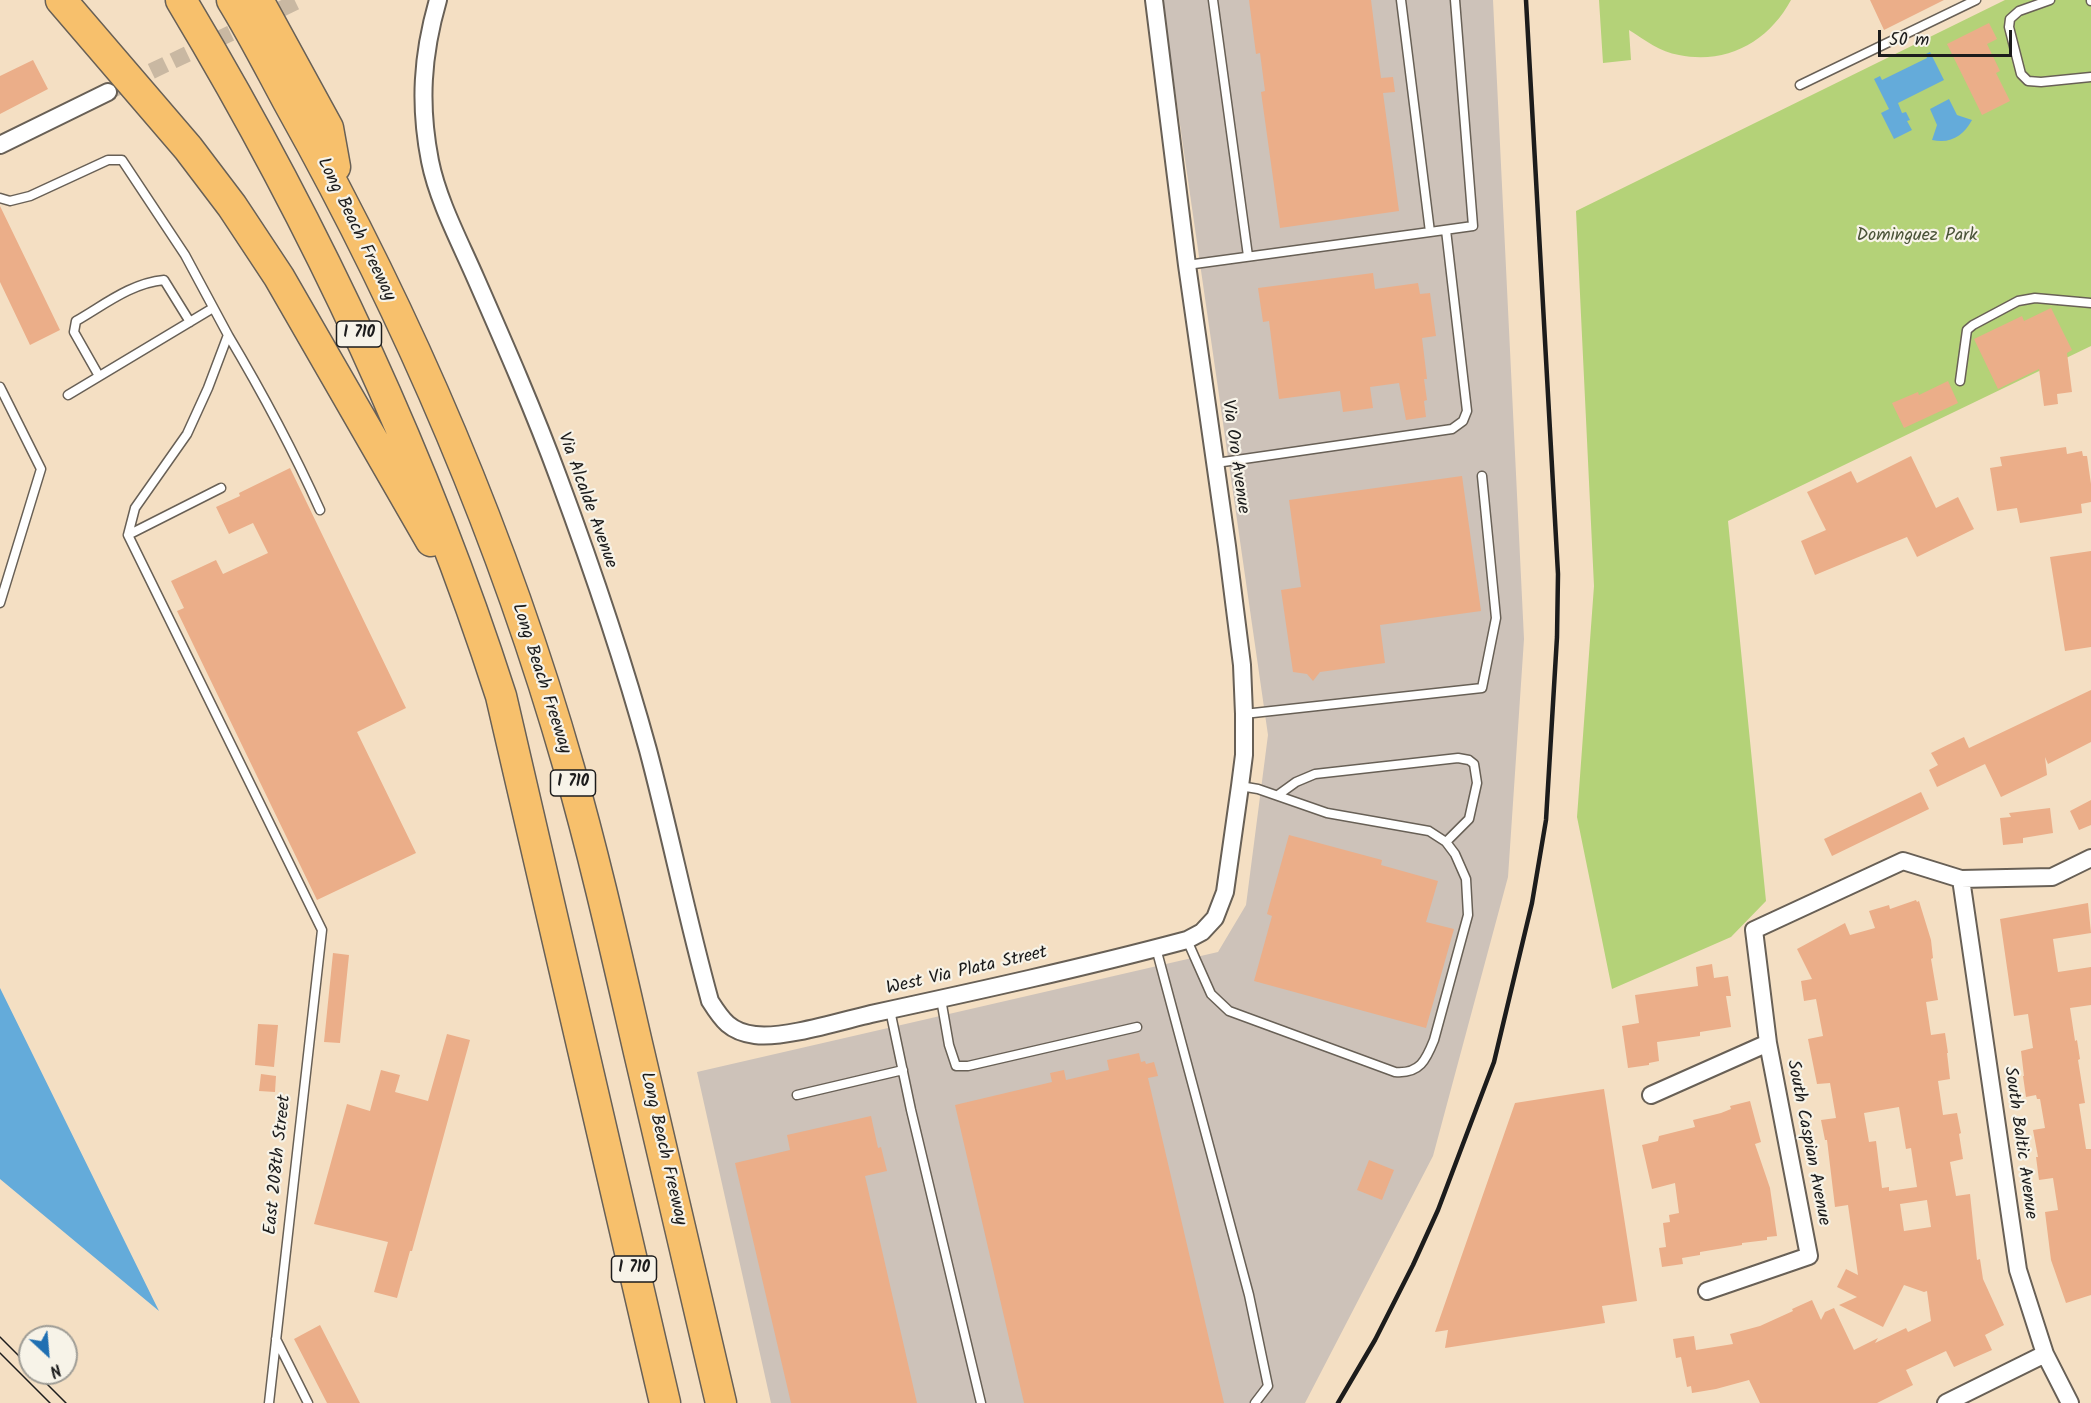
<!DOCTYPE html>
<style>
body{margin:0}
#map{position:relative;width:2091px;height:1403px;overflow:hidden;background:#f4dfc3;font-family:Kalam,sans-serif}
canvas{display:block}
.north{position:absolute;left:18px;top:1325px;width:60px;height:60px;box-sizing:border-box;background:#f7f3e8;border:2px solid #9f9d96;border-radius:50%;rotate:154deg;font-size:16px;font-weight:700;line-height:24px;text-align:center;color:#1c1c1c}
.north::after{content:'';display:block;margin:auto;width:21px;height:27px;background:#1f6fb2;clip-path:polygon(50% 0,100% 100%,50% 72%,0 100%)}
.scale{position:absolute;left:1878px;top:30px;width:134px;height:27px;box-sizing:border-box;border:3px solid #1c1c1c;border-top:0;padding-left:8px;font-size:18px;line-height:21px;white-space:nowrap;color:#1c1c1c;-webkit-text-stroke:4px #f7f3e8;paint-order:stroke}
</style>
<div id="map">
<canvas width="2091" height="1403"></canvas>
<div class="north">N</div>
<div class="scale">50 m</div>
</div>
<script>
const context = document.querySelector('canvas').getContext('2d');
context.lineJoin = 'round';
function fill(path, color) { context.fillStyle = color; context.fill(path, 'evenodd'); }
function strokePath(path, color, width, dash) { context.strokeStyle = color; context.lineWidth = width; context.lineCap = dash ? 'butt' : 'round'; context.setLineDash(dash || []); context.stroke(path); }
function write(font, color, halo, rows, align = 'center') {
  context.font = font + ' Kalam,sans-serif'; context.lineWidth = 4.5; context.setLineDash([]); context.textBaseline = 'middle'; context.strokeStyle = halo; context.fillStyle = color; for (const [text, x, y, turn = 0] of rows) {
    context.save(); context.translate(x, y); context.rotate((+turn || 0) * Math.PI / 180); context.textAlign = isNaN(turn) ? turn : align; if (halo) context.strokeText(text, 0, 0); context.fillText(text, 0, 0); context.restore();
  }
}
fill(new Path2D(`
 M1162,0h331l31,639 -16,238 -75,279 -128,247h-534l-74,-331 521,-120 28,-47 22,-170z`), '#cdc2b9');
fill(new Path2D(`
 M1599,0h192c-22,41 -64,65 -112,55 -19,-3 -34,-15 -50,-25l2,30 -28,3z
 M2005,0h86v346l-363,175 38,380 -35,36 -119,52 -35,-172 17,-231 -18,-375z`), '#b4d278');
fill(new Path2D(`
 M1930,52l14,28 -46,23 4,10 4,-1 4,8 -3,1 5,9 -18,9 -13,-26 8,-4 -15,-30 6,-3 2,4 45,-22 -1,-4z
 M1949,99l8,16 15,5c-9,16 -21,24 -40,20l5,-15 -7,-16z
 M0,988l159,323 -159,-132z`), '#64abda');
fill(new Path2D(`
 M1249,0h122l10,78 12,-1 2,15 -12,1 16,118 -119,17 -19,-136 4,-1 -5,-38 -4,1z
 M1870,0h74l-60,30z
 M1989,23l8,16 -10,5 13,27 -4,2 14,28 -28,14 -35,-71z
 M33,60l15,29 -48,25v-38z
 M0,206l60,124 -30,15 -30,-63z
 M1373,273l2,16 43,-6 2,11 10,-1 6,43 -14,2 5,41h-3l3,21 -3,1 2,16 -20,3 -7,-37 -29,4 3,21 -30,4 -3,-21 -61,8 -10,-78 -6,1 -5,-34z
 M2051,308l21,42 -5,3 5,39 -15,2 1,10 -14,2 -5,-37 -41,20 -24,-50 48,-23 2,5z
 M1948,381l10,22 -54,25 -12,-25 26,-11 1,3z
 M2066,447l1,7 15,-3 1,5h4l4,28v18l-10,2 1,9 -62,10 -3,-15 -20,3 -7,-43 12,-2 -2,-9z
 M1911,456l25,52 22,-11 16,32 -57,28 -10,-20 -92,38 -14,-34 25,-11 -19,-38 44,-21 6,12z
 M290,468l116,240 -49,24 59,121 -99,47 -140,-289 7,-3 -13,-27 45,-21 7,14 45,-21 -15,-30 -24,11 -13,-27 24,-11 -1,-3z
 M1462,476l19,135 -101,14 5,38 -65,9 -7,9 -6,-7 -14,-2 -12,-82 20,-3 -12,-87z
 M2091,551v96l-26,4 -15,-94z
 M2091,690v52l-43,22 -3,-7 2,18 -46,22 -16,-33 -48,23 -8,-17 9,-5 -7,-12 33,-16 5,11z
 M1921,792l8,17 -97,47 -8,-17z
 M2091,800v25l-12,5 -9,-19z
 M2050,808l3,25 -30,5v5l-20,2 -3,-27 11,-1 -2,-4z
 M1289,835l93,25 -1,5 57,16 -12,41 28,7 -28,99 -172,-47 18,-65 -5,-2z
 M1916,900l1,2 2,-1 12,39 2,18 -2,1 7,41 -12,2 5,33 14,-2 3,20h-1l3,26 -12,2 5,34 14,-2 4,20 -2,1 4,25 -13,3 6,34 14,-2 7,66 3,-1 3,20 21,46 -19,10 7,15 -38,17 -8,-16 -40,19 7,15 -36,18h-117l-11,-23 -33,9 -24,4 -1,-7 -4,1 -6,-30 -5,1 -3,-19 21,-3 2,14 37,-6 -3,-10 30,-8 33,-15 -1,-2 20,-9 9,20 4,-8 9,-4 20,42 24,-12 -3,5 31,-15 2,4 23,-11 -4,-30 -3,1 -20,-7 -21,42 -44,-22 18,-8 -20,-10 9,-18 12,6 -10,-70 -13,2 -8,-67h-2l-4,-20 15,-2 -6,-35 -13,1 -9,-45 15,-3 -7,-37 -12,2 -3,-20 11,-2 -15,-30 48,-26 5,12 25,-7 -6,-17 20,-6 1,4zM1899,1107l7,42 5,-1 6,39 -28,4v-4l-7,1 -6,-47 -7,1 -5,-29zM1927,1200l4,27 -27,4 -4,-27z
 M2088,903l3,30 -38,6 5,33 33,-5v38l-21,3 5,33 2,-1 3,19 -2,1 7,43 -6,1 7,45h5v146l-25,8 -15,-43 -6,-48 13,-2 -5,-32 -14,2 -3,-23h2l-5,-27 12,-2 -5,-29h-3l-1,-4 -10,2 -3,-21h1l-3,-25 12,-3 -5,-34 -14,2 -14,-97z
 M333,953l16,2 -9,88 -16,-1z
 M1712,964l2,14 14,-2 3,20h-5l5,31 -31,5v4l-43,6 2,19 -10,2v2l-21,3 -6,-42 17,-3 -4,-28 63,-9 -2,-19z
 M258,1024l20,1 -4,42 -19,-2z
 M447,1034l23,6 -58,211h-2l-13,47 -23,-6 14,-50 -74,-18 33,-120 23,7 11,-41 19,5 -5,17 33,9z
 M1139,1053l2,9 4,-1 1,3 8,-2 4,14 -10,2 76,325h-200l-69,-298 97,-23 -2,-9 14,-3 2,10 43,-10 -2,-10z
 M261,1074l15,2 -1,16 -16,-1z
 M1604,1089l33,212 -35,5 3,17 -160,25 3,-18 -13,2 80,-229z
 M1750,1101l11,41 -6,2 15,44 7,48 -10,1v3l-25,3v2l-42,7v3l-18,3 1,6 -21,3 -3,-19 7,-1 -3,-24 7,-1 -1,-7 10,-2 -4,-30 -23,6 -10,-44 16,-4 1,-5 36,-9 -2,-7 28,-7 10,-4 -1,-3z
 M871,1116l7,32 3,-1 6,24 -22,5 52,227h-126l-56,-240 55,-13 -3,-15z
 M1369,1160l25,10 -12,30 -25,-10z
 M320,1325l40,78h-33l-33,-64z`), '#ebae89');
strokePath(new Path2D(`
 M108,92l192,-92`), '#c9b8a2', 16, [16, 8]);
const lane = new Path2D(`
 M1213,0l35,256
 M2050,0l-31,11 -9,8 -1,8 12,47 7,7 13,1 50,-5
 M2091,0v1
 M1800,85l176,-85
 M0,198l10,3 20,-5 78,-36h14l63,95 43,80 -20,53 -21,46 -52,74 -7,27 194,395 -53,473
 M1430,232l43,-6 -18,-226
 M1187,265l243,-33 -29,-232
 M228,335c34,57 65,115 92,175
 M99,376l-25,-44 2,-11c28,-16 55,-38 88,-41l26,42
 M1960,381l7,-51 6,-5 45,-24 17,-3 56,5
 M0,387l41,82 -41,134
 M68,395l145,-87
 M1216,463l236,-34 11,-8 4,-10 -21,-181
 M128,535l93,-47
 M1244,714l238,-26 14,-70 -14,-142
 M1278,795l18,-13 19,-8 143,-16 11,2 5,4 3,19 -8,36 -23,23
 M1187,940l24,54 18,17 166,61c25,2 31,-12 39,-32l34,-125 -2,-36 -11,-25 -9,-12 -17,-11 -102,-18 -69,-24 -18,-3
 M1156,948l93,347 19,91 -13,17
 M941,999l8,46 7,21h12l169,-39
 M890,1010l21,100 70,293
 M797,1095l106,-25
 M276,1339l32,64`);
const street = new Path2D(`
 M438,0c-16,55 -19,105 -8,161 8,40 30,81 46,118 29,66 58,132 83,200 33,89 64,180 89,271 22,83 39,168 62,251 12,19 20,31 45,34 28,4 86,-14 116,-21 106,-23 211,-46 316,-74l15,-8 13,-14 10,-26 15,-106 4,-31v-41l-2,-49 -15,-119 -40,-281 -33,-265
 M0,145l108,-53
 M1961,879l57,391 27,84 25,49
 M1651,1095l117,-52
 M1707,1291l102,-35 -41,-213 -14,-113 149,-69 58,18 91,-2 39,-19
 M1946,1403l99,-49`);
const highway = new Path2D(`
 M61,0l127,148 44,58 47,71 152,264
 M181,0c132,220 241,451 320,696l164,707
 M232,0c21,34 39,70 58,105 117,209 213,432 279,663 27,94 48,189 70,284 27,117 55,234 82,351
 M258,0l70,128 7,39`);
strokePath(lane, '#686056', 11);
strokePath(street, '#686056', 20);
strokePath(highway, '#686056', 33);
strokePath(lane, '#fff', 8);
strokePath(street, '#fff', 16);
strokePath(highway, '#f7c06c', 30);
strokePath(new Path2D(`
 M0,1337l30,30
 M0,1353l50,50
 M36,1373l30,30`), '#1c1c1c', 1.5);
strokePath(new Path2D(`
 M1338,1403l37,-63 38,-75 25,-55 56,-148 38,-159 14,-83 11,-183 1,-63 -32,-574`), '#1c1c1c', 4.5);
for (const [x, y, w] of [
 [359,334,45],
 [573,783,45],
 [634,1269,45]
]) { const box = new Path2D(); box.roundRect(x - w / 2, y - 13, w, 26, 4.5); context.fillStyle = '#f7f3e8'; context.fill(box); strokePath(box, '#1c1c1c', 1.5); }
write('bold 16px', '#1c1c1c', null, [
 ["I 710",359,334],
 ["I 710",573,783],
 ["I 710",634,1269]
]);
write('18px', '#1c1c1c', '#f7f3e8', [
 ["Long Beach Freeway",355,230,64],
 ["Via Oro Avenue",1234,457,82],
 ["Via Alcalde Avenue",586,501,70],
 ["Long Beach Freeway",540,679,72],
 ["West Via Plata Street",967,972,-13],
 ["South Caspian Avenue",1807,1143,79],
 ["South Baltic Avenue",2019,1143,82],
 ["Long Beach Freeway",662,1149,77],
 ["East 208th Street",279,1165,-84]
]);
write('18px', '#4a5338', '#f7f3e8', [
 ["Dominguez Park",1917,237]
]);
</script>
